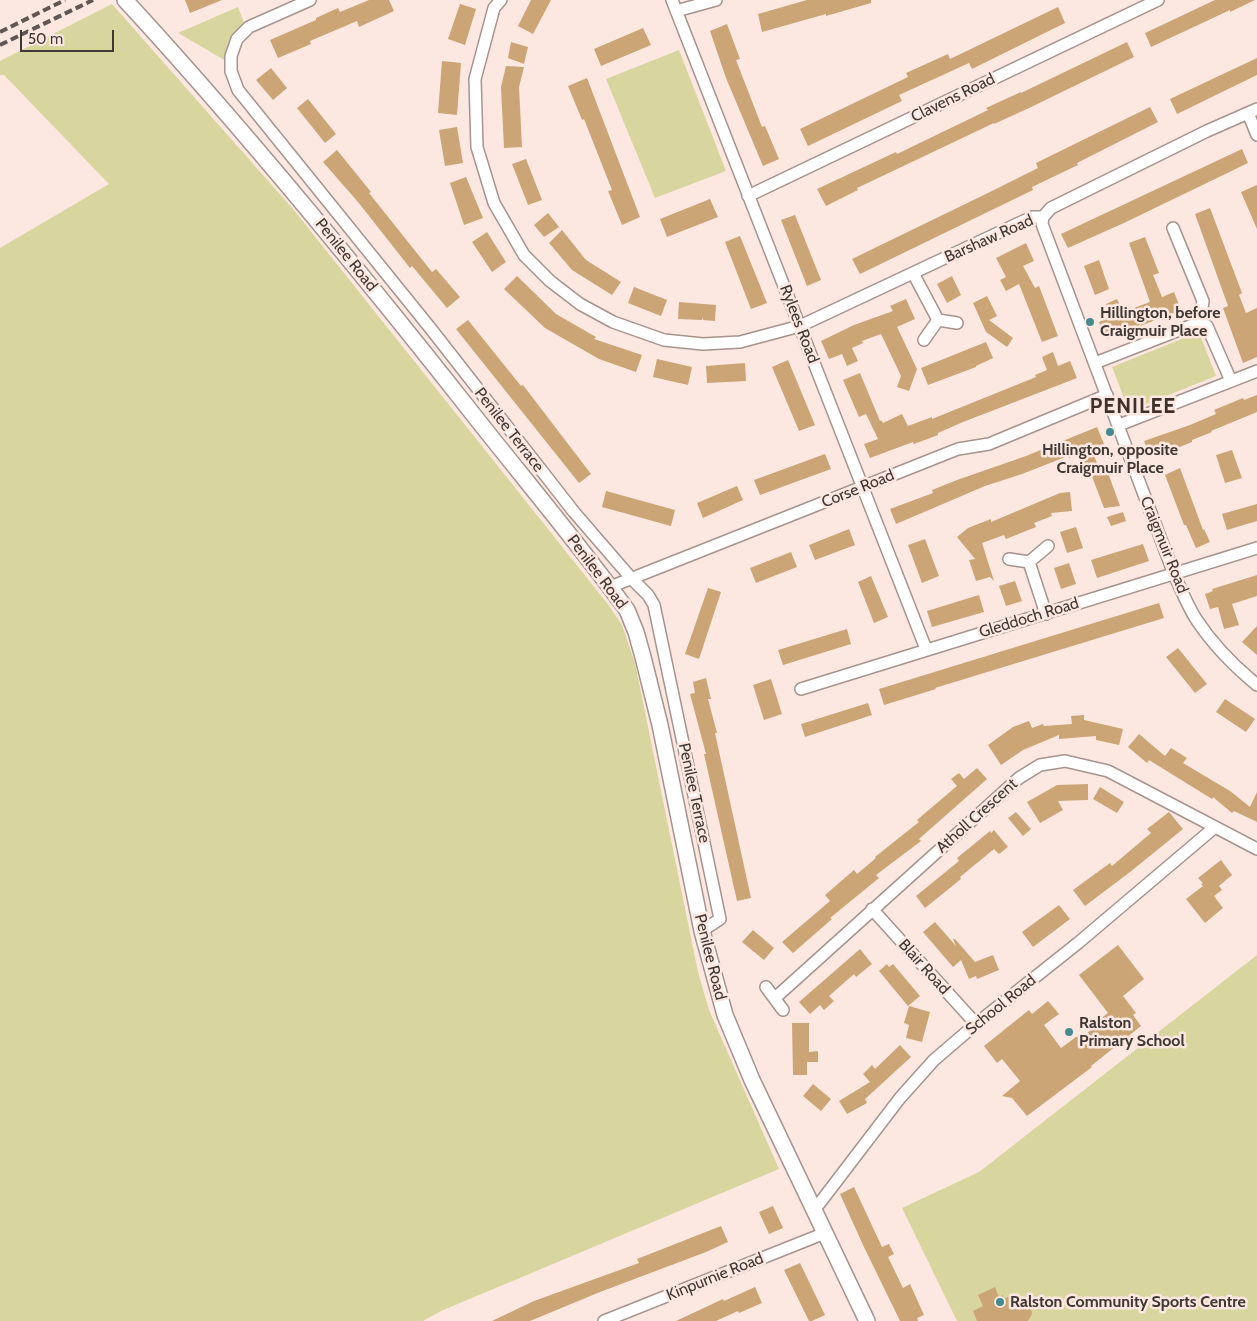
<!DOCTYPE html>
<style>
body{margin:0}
#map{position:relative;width:1257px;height:1321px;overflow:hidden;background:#fce8e0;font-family:Cabin,sans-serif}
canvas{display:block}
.scale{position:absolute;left:20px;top:30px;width:94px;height:22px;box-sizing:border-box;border:2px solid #403835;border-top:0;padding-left:6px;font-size:15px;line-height:18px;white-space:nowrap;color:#403835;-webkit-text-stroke:4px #fce8e0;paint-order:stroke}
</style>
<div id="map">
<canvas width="1257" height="1321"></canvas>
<div class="scale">50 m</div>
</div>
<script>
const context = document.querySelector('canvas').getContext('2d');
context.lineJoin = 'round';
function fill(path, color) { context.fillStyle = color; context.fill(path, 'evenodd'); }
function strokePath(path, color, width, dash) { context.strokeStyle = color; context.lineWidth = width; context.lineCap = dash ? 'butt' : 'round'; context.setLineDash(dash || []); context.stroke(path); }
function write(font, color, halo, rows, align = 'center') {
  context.font = font + ' Cabin,sans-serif'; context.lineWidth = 5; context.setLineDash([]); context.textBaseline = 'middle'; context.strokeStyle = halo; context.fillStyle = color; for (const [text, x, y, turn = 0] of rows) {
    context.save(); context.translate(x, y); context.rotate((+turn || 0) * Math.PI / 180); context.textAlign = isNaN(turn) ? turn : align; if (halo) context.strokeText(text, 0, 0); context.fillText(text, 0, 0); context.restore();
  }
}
fill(new Path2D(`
 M112,4l181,205 314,394 15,22 13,38 63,309 11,38 70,159 -338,142 -18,10h-423v-1073l109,-64 -105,-109h-4v-14z
 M238,7l6,16 -10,11 -8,27 -48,-28z
 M679,50l47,121 -71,27 -49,-119z
 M1199,332l17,44 -87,35 -17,-44z
 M1257,955v366h-300l-55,-113 77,-36z`), '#d9d59f');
fill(new Path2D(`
 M185,0h37l-32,13z
 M369,0h20l5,11 -35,16 -2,-6 -47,20 1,3 -33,14 -8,-18 46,-20v-2l22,-10 2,4z
 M531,0h20l-18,34 -15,-8z
 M807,0h64v3l-45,13v-2l-64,18 -4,-18z
 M1215,0h40l-25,12v-2l-79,37 -6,-14z
 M460,4l16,5 -11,36 -17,-6z
 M1058,7l7,16 -93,46 -3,-6 -70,32 3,6 -94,45 -8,-17 108,-52 -2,-4 42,-19 2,5z
 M727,24l13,35 -4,1 26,67 3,-1 14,33 -16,7 -37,-88 -16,-47z
 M643,28l8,17 -50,21 -7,-17z
 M511,42l17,5 -4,17 -16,-6z
 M1127,42l7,15 -105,51 -35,16v-1l-137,65 1,2 -32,16 -9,-17 79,-37 1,2 91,-44 -2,-2 35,-16v1z
 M1257,58v17l-80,39 -7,-15z
 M442,61l19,2 -4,52 -19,-2z
 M506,66l18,1 -5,20 3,60 -18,1 -3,-61z
 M271,68l16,20 -14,12 -17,-20z
 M587,78l53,139 -18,8 -14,-34 4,-1 -28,-71 -2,1 -14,-34z
 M308,99l28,35 -11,9 -28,-35z
 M1150,107l8,15 -81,41 1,2 -46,22 1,3 -173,84 -8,-15 140,-68 46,-23 -2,-5z
 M457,127l6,36 -18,3 -6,-36z
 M1242,149l6,14 -122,59 -58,26 -7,-14z
 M337,150l34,42 -2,1 63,79 4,-3 24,28 -13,11 -35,-42 -2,2 -52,-66 -35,-40z
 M526,159l16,41 -14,5 -16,-41z
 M466,177l17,41 -19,7 -14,-42z
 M1257,185v44l-16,-37z
 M710,199l8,18 -51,20 -7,-18z
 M1210,208l32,85 -3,2 7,18 11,-5v49l-14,6 -20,-55 5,-2 -33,-92z
 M548,213l11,14 -15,10 -10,-12z
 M795,215l26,65 -14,6 -26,-66z
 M562,230l24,30 35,22 -9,13 -40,-25 -23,-27z
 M487,232l19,30 -14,10 -20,-30z
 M740,236l27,67 -16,6 -26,-67z
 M1145,237l14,36 -6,2 9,22 12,-5 7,18 -74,29 -8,-17 12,-6 -5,-12 11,-5 6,13 27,-10 -21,-59z
 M1026,243l8,18 -11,5 12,22 4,-2 19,50 -16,6 -23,-58 -13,7 -6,-11 6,-3 -10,-19z
 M1099,260l10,29 -14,6 -11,-29z
 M517,276l39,38 40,23 -2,2 48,16 -6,17 -37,-13 -54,-31 -41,-39z
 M952,276l9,19 -14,8 -10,-19z
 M634,287l33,13 -6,16 -33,-13z
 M987,296l10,20 -8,4 24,18 -6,9 -21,-15 -13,-29z
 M906,299l9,20 -18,8 20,42 -8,22 -12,-4 4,-11 -20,-42 -19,7 1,2 -11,5 6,13 -11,5 -5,-12 -13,5 -8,-18 33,-16 39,-14 -3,-5z
 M679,302l37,3 -1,16 -12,-1v-3l-1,3 -24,-1z
 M468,320l53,66 2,-1 68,89 -12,9 -123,-154z
 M986,342l7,16 -17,8v1l-48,18 -7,-17z
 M1053,352l5,14 12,-5 7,17 -114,44 -25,11v2l-24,9 -1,-2 -43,16 -6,-14 14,-5 -12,-25 -7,3 -16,-37 17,-7 20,48 1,-1 2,3 19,-9 6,12 24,-9v2l104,-42 -1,-2 12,-5 -5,-13z
 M657,359l35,8 -4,18 -35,-8z
 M788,360l27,65 -16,6 -27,-64z
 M745,363l1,18 -39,2 -1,-17z
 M1257,395v17l-46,19 1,1 -20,8v2l-20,8 -2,-3 -20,9 -6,-15 46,-16 26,-11 -2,-4 29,-12 1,2z
 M1097,427l7,17 -13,5 10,23 6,-2 13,36 -16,2 -16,-42 -2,1 -6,-13 -11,4 -1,-2 -46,18 -37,12 -89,38 -6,-15 43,-16 -1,-3 25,-10 69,-24z
 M1232,450l10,28 -17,5 -9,-28z
 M825,454l6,15 -71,26 -6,-15z
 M1180,468l23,62 1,-1 6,13 -14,6 -10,-23h-2l-19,-50z
 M737,486l6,14 -40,18 -6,-15z
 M606,491l69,19 -4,16 -69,-19z
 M1070,492l2,19 -21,2 1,3 -18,7 2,4 -30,12 -2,-4 -22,8 12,38 -4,-4 -14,4 -7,-21 6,-1 -18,-22 11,-9 23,-9v3l69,-29z
 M1257,504v17l-30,9 -5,-16z
 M1123,512l3,9 -15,5 -4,-9z
 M1076,527l7,21 -16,5 -7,-21z
 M849,529l6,16 -40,15 -6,-15z
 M925,539l14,37 -17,7 -14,-38z
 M1143,544l6,17 -52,17 -6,-18z
 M791,552l6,15 -41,16 -6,-15z
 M1069,563l7,21 -15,5 -7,-21z
 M1257,575v21l-25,8 7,21 -15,4 -6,-22 -8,2 -5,-15 8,-3 -1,-2z
 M871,576l17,41 -14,6 -16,-41z
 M1015,581l7,20 -16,5 -7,-20z
 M708,588l13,4 -22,67 -14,-5z
 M979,595l5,17 -52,15 -5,-16z
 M1159,603l5,15 -229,70 1,1 -52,16 -5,-16z
 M1257,626v29l-15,-13z
 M847,629l4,15 -68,21 -5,-15z
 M1178,648l29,36 -12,9 -29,-36z
 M706,678l5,21h-3l9,34h-2l36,165 -14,3 -33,-147h2l-16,-60 5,-1 -2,-11z
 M771,679l11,35 -18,6 -11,-35z
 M1225,699l30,20 -9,13 -30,-20z
 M868,703l4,12 -67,22 -4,-13z
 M1084,715v5l39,9 -4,16 -23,-5v-4l-37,3v-4l-36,15 -22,15 -13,-20 25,-18 16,-6 3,7 11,-4 1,2 28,-2 -1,-8z
 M1139,734l26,22 6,-8 16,10 -4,5 47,28 20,16 7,-15v30l-23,-11 -2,2 -19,-16 -1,2 -63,-39 -2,3 -19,-16z
 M977,768l10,11 -68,60 2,2 -45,34 3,3 -49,40 2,1 -39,34 -11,-11 48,-41 -5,-6 29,-25 3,4 19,-16 -1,-1 44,-35 -2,-2 40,-34 -6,-7 8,-6 5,6z
 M1088,784v16l-30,1 5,9 -23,13 -13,-21 30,-17z
 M1100,787l24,15 -7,11 -24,-14z
 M1016,812l15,17 -8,7 -15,-18z
 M1169,812l14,17 -53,43 -45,34 -12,-16 37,-27 2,3 39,-33 -4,-4z
 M994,830l14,17 -9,7 -5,-5 -34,28 1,2 -36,29 -9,-12 43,-35 -2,-3 33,-27 1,2z
 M1221,860l11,15 -13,11 3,4 -8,6 9,12 -18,15 -19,-24 17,-13 -2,-2 2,-1 -5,-5z
 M1059,905l11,14 -37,28 -11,-15z
 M935,922l21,24 -3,-7h2l20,23 18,-7 6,15 -22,9 -1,-3 -7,3 -8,-19 -8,7 -30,-35z
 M753,930l21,18 -10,12 -22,-18z
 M1118,945l26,34 -21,17 13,17 -3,2 8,11 -50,40 1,1 -65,49 -15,-18 -10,-2 18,-15 -18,-22 -5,4 -13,-17 45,-36 3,4 16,-13 11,13 -15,11 17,23 15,-11 8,-1 10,-9 -2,-2 16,-12 -29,-38z
 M860,949l12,15 -16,13 -2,-3 -25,22 5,5 -10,9 -4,-5 -10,9 -11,-12z
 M887,964l2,3 4,-3 27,32 -12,10 -29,-35z
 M909,1006l21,6 -8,30 -16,-4 3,-13 -5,-2z
 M792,1023h17v29l9,-1v11h-11v13h-14z
 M900,1045l11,12 -46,42 2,4 -20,11 -8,-13 31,-19 -7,-8 9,-9 3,4z
 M813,1084l18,15 -10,12 -18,-15z
 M854,1187l28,60 7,-3 5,10 -6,3 15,31 7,-4 14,31 -7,3 1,3h-18l-37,-76 -23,-51z
 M773,1206l10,22 -14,6 -10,-22z
 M721,1226l7,16 -22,10 -106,40 -70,29h-38l42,-20 105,-38 -2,-4z
 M800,1263l25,52 -13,6h-3l-25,-51z
 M755,1287l7,16 -23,10 -1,-2 -22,10h-40l47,-22 1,2z
 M995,1287l4,10 4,-2 1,4 6,-3 2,4 4,-2 3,7h8l4,3 1,6 -4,7h-51l-4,-10 10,-5 -5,-11z`), '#cba575');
const minor = new Path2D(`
 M310,0l-61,27 -12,12 -6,17v15l7,19 193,239 143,183 57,66 17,17 6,10 66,314 -18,12
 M501,0l-7,8 -19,71 2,68 17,56 30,52 26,26 30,23 33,18 51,18 39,4 37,-2 60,-16 232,-109h11l8,-9 156,-77 50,-22
 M672,0l254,649
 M676,11l40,-11
 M1248,113l9,22
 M748,196l410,-196
 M1043,217l-1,7 132,350c7,15 13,31 22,45 17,26 38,47 61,66
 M1173,228l30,73 -3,21
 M913,273l25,47
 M1200,322l7,4 24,55
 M924,340l14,-20 19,3
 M1095,363l105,-41
 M1119,425l138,-54
 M1009,559l20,3 19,-16
 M1029,562l17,52
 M610,587l348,-138 31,-5 118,-49
 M801,689l456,-141
 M872,909l104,115
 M766,987l17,23
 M775,998l244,-220 21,-13 25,-4 43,10 149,78
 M812,1207l7,-3 81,-106 34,-38 42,-36 102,-81 137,-116
 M604,1321l221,-88`);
const tertiary = new Path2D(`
 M125,0c119,129 231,266 340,404 54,69 111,136 162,206l9,22 7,25 17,68 42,206 23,84 27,65 115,241`);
strokePath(minor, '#a6938d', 14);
strokePath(tertiary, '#a6938d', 18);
strokePath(minor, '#fff', 11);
strokePath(tertiary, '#fff', 15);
strokePath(new Path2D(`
 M0,32l65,-32
 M0,45l93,-45`), '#615653', 4, [8, 4]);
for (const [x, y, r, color] of [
 [1090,322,5,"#448c90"],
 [1110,432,5,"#448c90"],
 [1069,1032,5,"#448c90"],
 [1000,1302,5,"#448c90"]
]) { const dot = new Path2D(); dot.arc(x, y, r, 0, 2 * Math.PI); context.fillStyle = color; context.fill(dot); strokePath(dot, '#fce8e0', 2); }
write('16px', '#403835', '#fce8e0', [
 ["Clavens Road",953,98,-26],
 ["Barshaw Road",989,239,-24],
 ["Penilee Road",346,255,51],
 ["Rylees Road",799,324,69],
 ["Penilee Terrace",509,430,52],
 ["Corse Road",858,489,-22],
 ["Craigmuir Road",1164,545,68],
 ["Penilee Road",597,572,53],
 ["Gleddoch Road",1029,618,-17],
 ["Penilee Terrace",694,793,78],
 ["Atholl Crescent",977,816,-42],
 ["Penilee Road",710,957,76],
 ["Blair Road",924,967,48],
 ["School Road",1001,1005,-39],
 ["Kinpurnie Road",715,1277,-22]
]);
write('bold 16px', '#403835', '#fce8e0', [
 ["Hillington, before",1100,313],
 ["Craigmuir Place",1100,331],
 ["Hillington, opposite",1110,450,"center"],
 ["Craigmuir Place",1110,468,"center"],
 ["Ralston",1079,1023],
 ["Primary School",1079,1041],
 ["Ralston Community Sports Centre",1010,1302]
], 'left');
context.letterSpacing = '1px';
write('bold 21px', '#40302b', '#fce8e0', [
 ["PENILEE",1133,407]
]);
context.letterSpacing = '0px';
</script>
